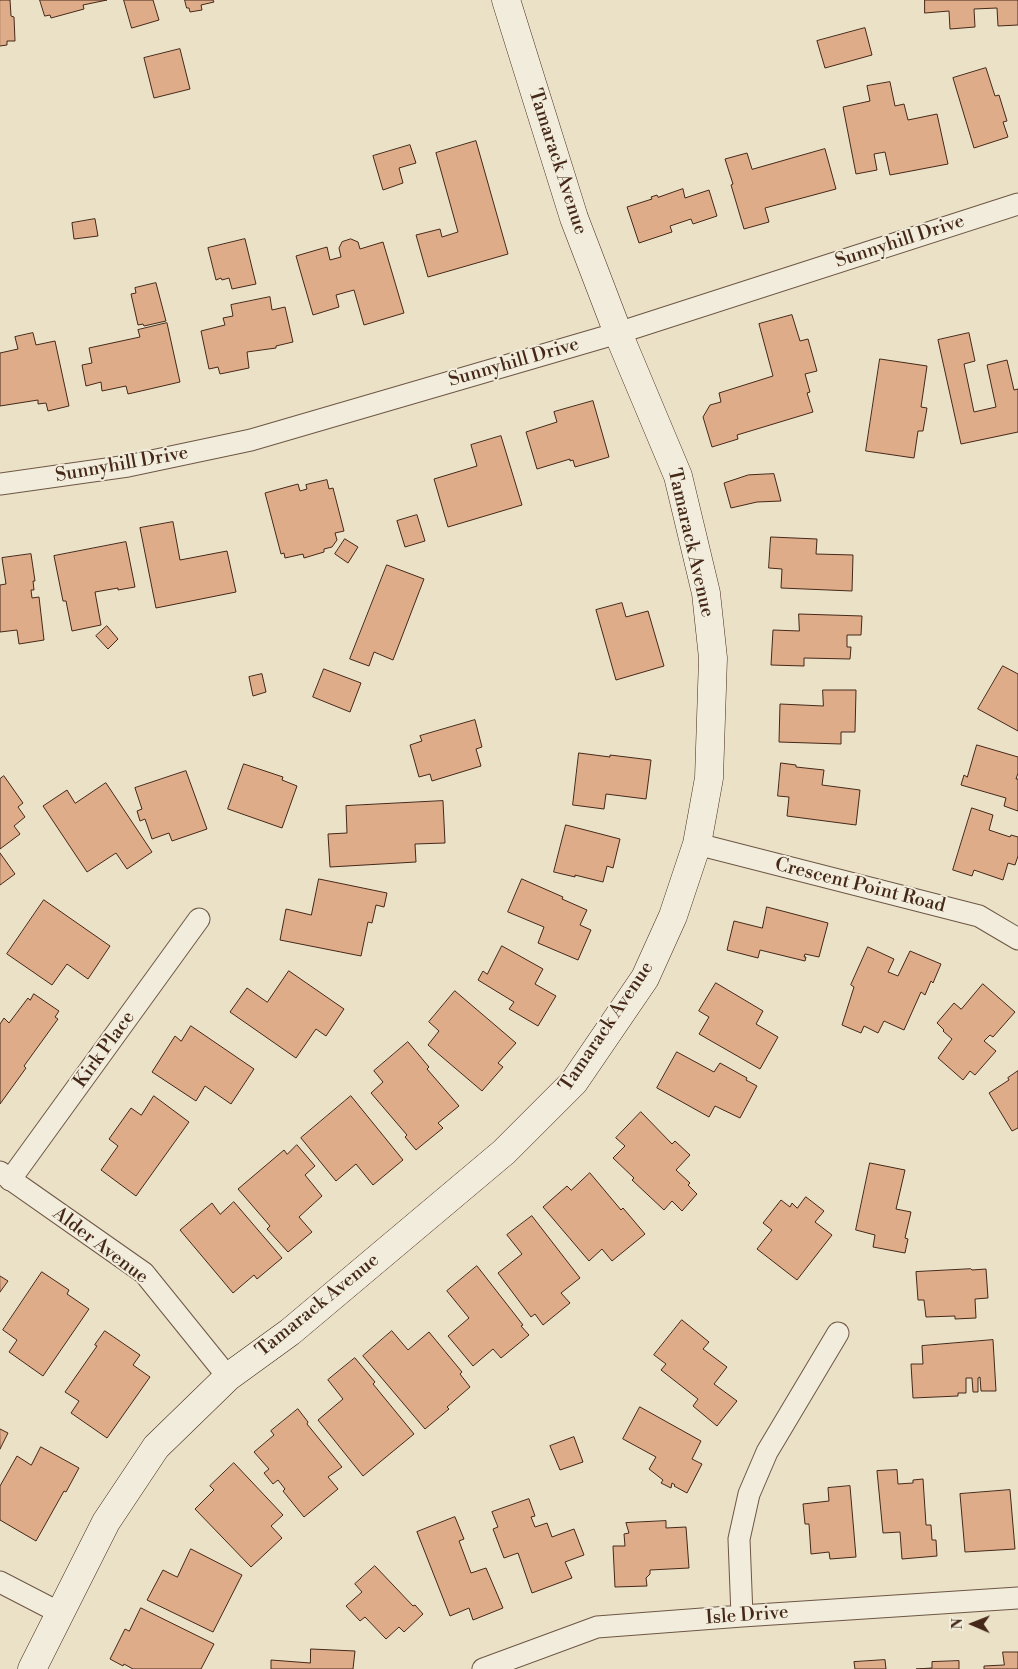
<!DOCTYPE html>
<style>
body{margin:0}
#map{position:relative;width:1018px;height:1669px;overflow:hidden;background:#eae1c7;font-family:"Libre Bodoni",serif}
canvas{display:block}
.north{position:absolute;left:948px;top:1599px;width:50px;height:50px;-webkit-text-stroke:4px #f1ecdb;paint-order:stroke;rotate:271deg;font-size:14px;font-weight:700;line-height:20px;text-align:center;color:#452818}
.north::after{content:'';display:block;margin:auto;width:18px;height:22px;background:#452818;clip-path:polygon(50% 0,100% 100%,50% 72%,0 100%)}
</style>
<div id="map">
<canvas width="1018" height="1669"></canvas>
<div class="north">N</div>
</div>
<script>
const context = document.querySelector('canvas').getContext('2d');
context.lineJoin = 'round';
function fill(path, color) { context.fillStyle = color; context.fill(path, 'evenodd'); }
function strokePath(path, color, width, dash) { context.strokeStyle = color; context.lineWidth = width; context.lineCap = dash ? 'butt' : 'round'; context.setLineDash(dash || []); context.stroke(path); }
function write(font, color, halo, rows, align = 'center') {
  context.font = font + ' "Libre Bodoni",serif'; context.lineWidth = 4; context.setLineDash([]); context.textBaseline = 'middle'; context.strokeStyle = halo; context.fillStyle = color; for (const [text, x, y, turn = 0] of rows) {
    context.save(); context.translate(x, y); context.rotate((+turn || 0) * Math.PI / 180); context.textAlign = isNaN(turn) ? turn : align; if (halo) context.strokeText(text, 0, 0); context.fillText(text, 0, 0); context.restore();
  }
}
const building = new Path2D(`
 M0,0h10l1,16 3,1 1,24h-8v4l-7,1z
 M40,0h67l-24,5 1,4 -33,9 -1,-3 -5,1z
 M124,0h29l6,20 -27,8z
 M185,0h28l1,2 -13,3 1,5 -12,2 -1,-4h-2z
 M925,0h93v25l-20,1 -1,-18 -23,1 1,18 -25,2 -1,-18 -24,2z
 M865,28l7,27 -47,13 -8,-27z
 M180,49l10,40 -36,9 -10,-40z
 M986,68l9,28 4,-1 8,26 -4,1 5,15 -34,11 -21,-70z
 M890,82l5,24 9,-2 4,16 29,-6 11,50 -58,11 -5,-23 -11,2 3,16 -21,4 -13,-67 27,-6 -3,-15z
 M476,141l32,113 -80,23 -12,-42 24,-6 2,8 16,-5 -22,-79z
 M410,145l6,18 -17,5 4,15 -20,7 -10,-34z
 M825,149l11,40 -71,19 4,14 -25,7 -13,-44 2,-1 -8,-25 22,-6 5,16z
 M683,189l2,9 24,-8 8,26 -24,8 -2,-5 -21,7 2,6 -33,11 -12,-36 25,-8 -1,-2 6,-2 1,2z
 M95,219l3,17 -24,3 -2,-16z
 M245,239l11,45 -24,5 -3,-11 -7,2 -1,-2 -5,2 -8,-32z
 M351,239l7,3 2,7 23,-7 21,71 -40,12 -10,-35 -18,5 3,12 -26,8 -17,-59 31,-9 3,13 11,-3 -2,-9 3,-6z
 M156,283l10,38 -22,5 -1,-2 -5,1 -7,-31 5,-1 -1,-5z
 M270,297l2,13 13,-3 8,35 -17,4v2l-29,4 2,16 -29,6 -2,-7 -9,2 -8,-38 24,-6 -2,-7 10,-2 -2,-11z
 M792,315l8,26 8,-2 9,32 -12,3 5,18 -3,1 6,19 -76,23 1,4 -26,8 -9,-30 7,-12 11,-3 -2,-9 54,-17 -14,-52z
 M167,323l13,59 -52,12 -2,-8 -24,5 -1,-9 -15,4 -4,-21 10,-2 -3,-15 51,-11 -2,-7z
 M33,333l3,12 19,-4 14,65 -21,5 -2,-8 -8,1v-4l-38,6v-53l18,-4 -3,-12z
 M969,333l6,28 -11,3 10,48 22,-5 -9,-42 20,-5 7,30 4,-1v43l-57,12 -23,-104z
 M880,359l47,7 -6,41 6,1 -4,23h-5l-4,27 -48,-7z
 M593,401l16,56 -34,10 -2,-7 -3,1v-2l-33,10 -11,-37 31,-10 -3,-10z
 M501,436l21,69 -74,22 -14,-48 43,-13 -6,-21z
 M774,474l7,27 -24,1 -26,6 -7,-25 24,-8z
 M327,480l2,9 4,-1 11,43 -9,2 2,7 -5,7 -8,2v3l-20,6 -1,-4 -18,4 -1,-5 -3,1 -16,-61 33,-9 2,7 7,-2 -1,-4z
 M417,515l8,26 -20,6 -8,-26z
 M173,522l7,38 47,-9 9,41 -80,16 -16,-80z
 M771,537l46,2 -1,15 37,1 -1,36 -71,-3 1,-19 -13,-1z
 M345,539l13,8 -10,16 -13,-9z
 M126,542l9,45 -17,3v-2l-23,4 6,33 -29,6 -6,-30h-3l-9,-45z
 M31,554l4,27h-2l1,9h-3l1,8 7,-1 5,43 -25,4 -2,-14 -17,2v-47l6,-1 -4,-26z
 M387,565l37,14 -31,81 -19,-8 -5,14 -19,-7z
 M622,603l4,14 22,-6 16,55 -48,14 -20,-70z
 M799,614l63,2 -1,19h-14v12h4l-1,12 -46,-1v8l-33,-1 2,-35 26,1z
 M107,626l11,13 -10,10 -12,-13z
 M1003,666l15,8v57l-40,-22z
 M324,669l37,14 -11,29 -37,-15z
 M262,674l4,18 -13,4 -4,-19z
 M823,690h33l-1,42h-14v12l-62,-2 1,-38 43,2z
 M475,720l7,27 -6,2 5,17 -49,15 -2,-7 -11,3 -9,-32 12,-4 -2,-5z
 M977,745l41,12v16l-2,6h2v32l-14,-5 2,-8 -45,-13 3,-10 3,2z
 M579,753l31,4v-2l41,5 -5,39 -40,-5 -2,15 -31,-4z
 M781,763l15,2v2l28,3 -2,15 38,5 -4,35 -69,-9 2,-19 -11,-1z
 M244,764l39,13 -1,3 15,6 -15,42 -54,-19z
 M186,771l21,58 -35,12 -3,-8 -17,6 -7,-20 -5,2 -3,-10 5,-2 -7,-21z
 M4,776l19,27 -5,4 7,10 -11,9 6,8 -20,15v-70z
 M106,783l46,69 -25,17 -11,-16 -29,19 -44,-66 24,-16 8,13z
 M443,801l2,42 -30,1 1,18 -86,5 -2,-33 19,-1 -1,-27z
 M972,808l21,7 -4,15 21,7 1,-2 7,2v19l-3,9 -7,-2 -5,17 -29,-10 -2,6 -19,-6z
 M566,825l54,14 -7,29 -6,-2 -4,16 -28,-7v2l-21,-5z
 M0,853l15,21 -15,11z
 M319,879l68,14 -3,14 -8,-2 -4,18 -4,-1 -7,34 -81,-16 6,-31 25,6z
 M522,879l41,18 -1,2 25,11 -7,15 11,5 -13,30 -40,-17 6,-16 -36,-15z
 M44,900l66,46 -22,33 -21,-15 -15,21 -45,-31z
 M767,907l61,16 -9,34 -14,-3 -1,3h2l-1,4 -45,-11 -2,8 -31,-8 7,-29 28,7z
 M502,946l41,23 -8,15 21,12 -18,30 -29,-17 5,-7 -36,-22 5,-9 4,3z
 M868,947l26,12 -6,13 10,4 12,-25 31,13 -8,19 -2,-2 -6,14 -4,-3 -17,38 -20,-9 -6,12 -14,-7 -3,7 -19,-8 12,-38 -3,-2z
 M289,971l55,38 -18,27 -10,-7 -20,29 -66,-46 17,-24 20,14z
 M716,983l47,28 -7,13 22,13 -18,32 -61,-35 10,-17 -10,-6z
 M983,984l32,28 -22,25 -3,-2 -6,6 12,10 -21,24 -5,-4 -7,9 -25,-22 14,-19 -9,-8 1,-1 -7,-7 17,-20 7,6z
 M455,991l61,52 -18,20 5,4 -21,24 -54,-46 11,-14 -10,-9z
 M34,994l25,17 -4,6 3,2 -34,47 2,2 -26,36v-80l4,-6 5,5 19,-25 2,2z
 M191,1026l63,43 -23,35 -26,-18 -9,15 -44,-29 23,-36 6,5z
 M408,1042l21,25 -2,2 32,37 -21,17 5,5 -27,22 -11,-13 2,-2 -36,-42 12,-11 -9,-11z
 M677,1052l37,20 6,-9 27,15 -1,2 11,6 -17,32 -25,-12 -6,11 -52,-29z
 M1018,1071v57l-6,3 -23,-38 20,-13 -1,-2z
 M154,1096l35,26 -53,74 -35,-26 17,-24 -9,-7 22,-31 10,7z
 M351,1096l52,64 -30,25 -17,-21 -20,17 -35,-43z
 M641,1112l31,32 3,-3 15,14 -14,15 14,13 -2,2 9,9 -15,17 -10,-10 -8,9 -32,-30 2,-2 -21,-20 12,-12 -9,-8z
 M297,1145l18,21 -10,9 17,21 -23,21 13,15 -24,20 -21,-23 3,-3 -32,-37 46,-39 3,4z
 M870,1163l35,7 -9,39 15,3 -6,26 3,1 -3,14 -32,-6 2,-12 -19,-5z
 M590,1173l31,37 2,-2 22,26 -33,27 -10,-12 -13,12 -46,-54 24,-21 4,4z
 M806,1197l18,14 -9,11 17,13 -35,45 -40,-31 15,-19 -9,-7 18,-23 9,7 2,-4 5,5z
 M234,1202l48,56 -25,21 -3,-4 -21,18 -53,-63 32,-27 8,11z
 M532,1216l48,62 -19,15 9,10 -27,22 -8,-11 -4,3 -33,-44 24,-19 -15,-19z
 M477,1266l46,59 -2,1 8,9 -28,23 -8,-9 -20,17 -25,-30 21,-18 -22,-27z
 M971,1269l1,1 14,-1 2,29 -13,1 1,19 -21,1v-3l-29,1 -2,-17h-6l-2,-28z
 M42,1272l27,18 -2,4 22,15 -46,67 -34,-24 8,-12 -14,-10z
 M0,1276l8,5 -8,11z
 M682,1320l27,22 -6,7 24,18 -13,17 23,17 -20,25 -24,-20 5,-7 -37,-29 5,-6 -12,-9z
 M105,1331l35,24 -7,10 17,12 -43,61 -36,-25 8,-12 -14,-9 32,-46 -2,-1z
 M392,1331l16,19 21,-18 33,40 -2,2 10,13 -23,20 2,2 -24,20 -62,-73z
 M993,1340l3,51h-15l-1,-14 -2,1v14h-5l-1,-14h-6v15h-8v3l-45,2 -2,-34h12l-1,-18z
 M355,1358l20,24 -2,2 41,50 -51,42 -45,-56 25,-21 -15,-19z
 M640,1407l61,34 -9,18 10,5 -15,29 -13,-7 1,-1 -3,-2 -1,5 -10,-5 2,-3 -14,-11 7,-12 -33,-18z
 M298,1409l10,13 -1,2 35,43 -14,10 10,12 -34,28 -21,-26 2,-2 -7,-9 -5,4 -9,-11 5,-4 -15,-17 20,-17 -3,-4z
 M0,1429l8,4 -8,16z
 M574,1437l9,25 -23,8 -10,-24z
 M41,1447l38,21 -13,24 -2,-1 -28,50 -36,-21v-34l17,-30 14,9z
 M234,1463l49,52 -12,11 11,12 -31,29 -56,-58 19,-19 -4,-4z
 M897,1470l1,14 15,-1v-3l10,-1 3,46h5l1,15h4l1,16 -35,3 -2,-27 -17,1 -6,-62z
 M850,1486l6,71 -26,2 -1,-7 -18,2 -2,-30h-4l-2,-20 26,-3 -1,-13z
 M1010,1490l5,59 -50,3 -5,-58z
 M529,1499l6,17 -4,1 4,10 12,-4 5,14 22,-8 10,26 -19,7 7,16 -40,15 -14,-40 -14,5 -11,-29 5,-2 -6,-15z
 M455,1517l9,22 -5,2 12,32 15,-5 17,40 -30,12 -4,-12 -19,8 -33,-84z
 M666,1521v7l20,-1 3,41 -39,2v4l-4,4 1,8 -32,1 -2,-41h12l-1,-12 5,-1 -3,-10z
 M191,1549l51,26 -29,57 -66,-32 16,-30 14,7z
 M375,1566l38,40 2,-1 8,9 -19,18 -5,-5 -13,12 -21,-22 -5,4 -14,-15 16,-14 -7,-8z
 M141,1608l73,36 -13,25h-68l-9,-5 -1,2 -13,-7 15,-30 4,2z
 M311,1649l44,2 -2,18h-82v-9l39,3z
 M1003,1652h15v17h-34v-3l20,-1z
 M885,1660l1,9h-31l-1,-7z
 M959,1661v8h-43l16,-1v-6z`);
fill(building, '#dfac8a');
strokePath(building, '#452818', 1);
const street = new Path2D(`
 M0,484l128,-18 123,-26 367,-107 400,-129
 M697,844l282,72 39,23
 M0,1172l144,101 84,104
 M10,1180l189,-261
 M0,1582l60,31
 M742,1616l-3,-77 10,-45 18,-42 71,-119
 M483,1669l114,-42 145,-11 276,-18`);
const secondary = new Path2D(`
 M32,1669l74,-147 50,-75 72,-70 62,-45 214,-180 70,-70 71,-104 28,-62 24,-72 12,-66 4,-120 -7,-65 -28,-117 -60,-143 -44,-115 -68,-218`);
strokePath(street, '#6e5644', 23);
strokePath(secondary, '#452818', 29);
strokePath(street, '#f1ecdb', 21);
strokePath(secondary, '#f1ecdb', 28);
write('19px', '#452818', '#f1ecdb', [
 ["Tamarack Avenue",557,162,72],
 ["Sunnyhill Drive",900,242,-18],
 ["Sunnyhill Drive",514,363,-16],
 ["Sunnyhill Drive",122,465,-10],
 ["Tamarack Avenue",690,543,77],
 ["Crescent Point Road",860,886,14],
 ["Tamarack Avenue",607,1027,-56],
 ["Kirk Place",105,1050,-54],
 ["Alder Avenue",100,1246,37],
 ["Tamarack Avenue",318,1306,-39],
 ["Isle Drive",747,1616,-4]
]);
</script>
